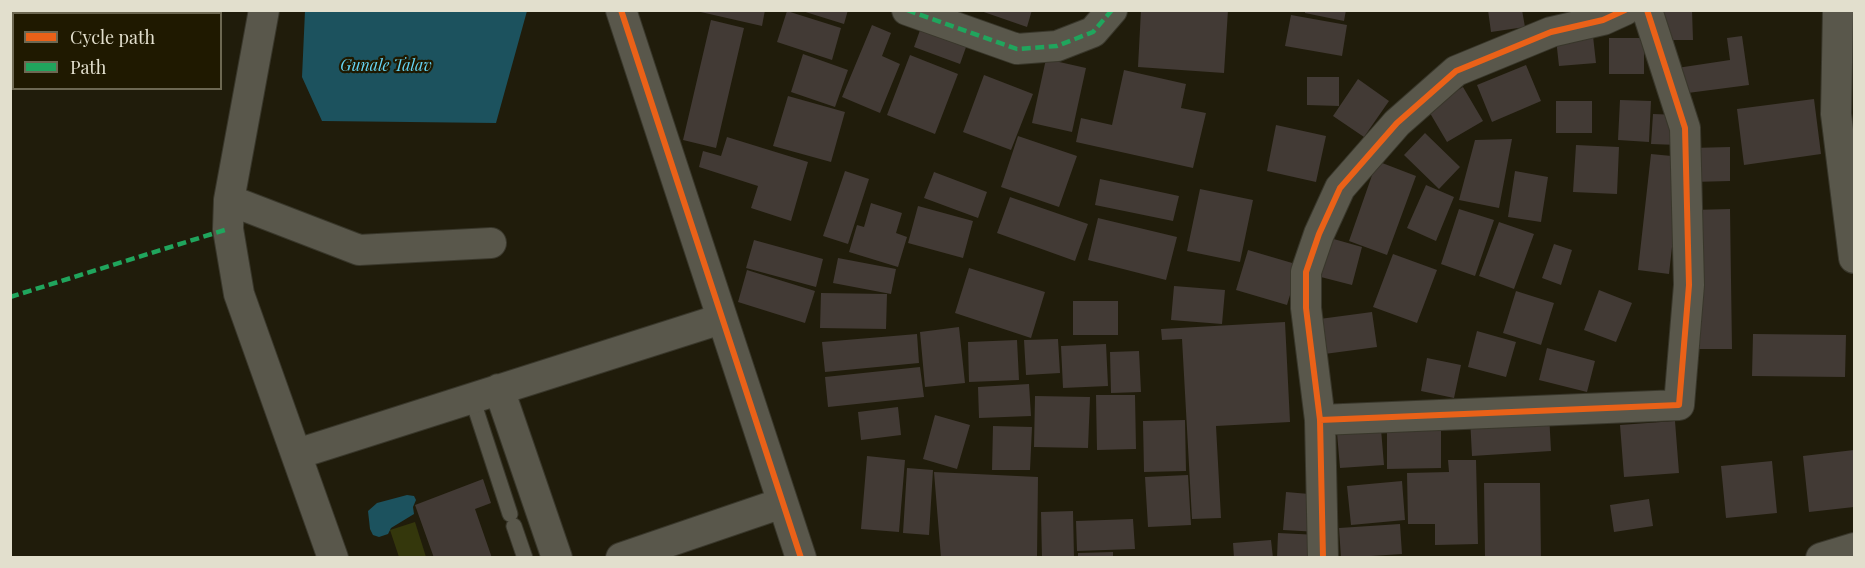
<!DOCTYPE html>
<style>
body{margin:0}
#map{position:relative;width:1865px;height:568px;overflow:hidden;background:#201c0b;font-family:"Playfair Display",serif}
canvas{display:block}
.frame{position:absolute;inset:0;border:12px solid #e2dfcd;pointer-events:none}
.legend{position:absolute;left:12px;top:12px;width:210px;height:78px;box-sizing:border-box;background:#1f1900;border:2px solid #6d6852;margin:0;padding:8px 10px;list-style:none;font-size:18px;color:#e2dfcd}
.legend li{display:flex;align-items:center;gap:12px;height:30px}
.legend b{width:30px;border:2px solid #6d6852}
</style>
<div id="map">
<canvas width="1865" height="568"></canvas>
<div class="frame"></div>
<ul class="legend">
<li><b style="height:8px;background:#ea6118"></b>Cycle path</li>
<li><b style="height:8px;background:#20a55d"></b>Path</li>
</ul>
</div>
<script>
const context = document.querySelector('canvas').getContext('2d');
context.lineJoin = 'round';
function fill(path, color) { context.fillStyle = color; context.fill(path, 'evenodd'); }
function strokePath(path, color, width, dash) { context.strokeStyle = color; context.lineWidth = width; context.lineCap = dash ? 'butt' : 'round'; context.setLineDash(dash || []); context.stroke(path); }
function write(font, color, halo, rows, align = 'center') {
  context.font = font + ' "Playfair Display",serif'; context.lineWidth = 4.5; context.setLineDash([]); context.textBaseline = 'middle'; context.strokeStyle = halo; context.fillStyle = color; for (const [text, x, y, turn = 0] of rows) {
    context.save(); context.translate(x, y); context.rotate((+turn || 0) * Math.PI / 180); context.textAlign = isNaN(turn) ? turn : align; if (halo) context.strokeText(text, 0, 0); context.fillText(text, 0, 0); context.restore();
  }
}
fill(new Path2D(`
 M415,522l11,35h-27l-9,-27z`), '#34370c');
fill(new Path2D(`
 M305,11h222l-31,112 -174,-2 -20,-44z
 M407,495l7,1 2,4 -3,7 1,7 -23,14 -3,6 -9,3 -6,-2 -3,-6 -2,-18 9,-8z`), '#1c525e');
fill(new Path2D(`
 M692,10h73l-3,16z
 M799,10h49l-4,14z
 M978,10h54l-5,17z
 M1141,10h87l-4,63 -86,-6z
 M1305,10h41l-2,11 -39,-8z
 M1488,10h34l3,17 -34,5z
 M1660,10h32l1,30h-32z
 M787,11l54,17 -9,32 -55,-18z
 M1291,15l56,10 -5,31 -57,-10z
 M924,19l46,17 -10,28 -46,-17z
 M711,20l33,8 -28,120 -33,-8z
 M872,25l19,8 -9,23 18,8 -20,49 -38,-16z
 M1593,36l3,27 -37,3 -3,-27z
 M1742,36l7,49 -69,9 -3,-26 53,-8 -3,-22z
 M1609,38h35v36h-35z
 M803,54l45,16 -13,37 -44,-15z
 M910,55l48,19 -23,60 -48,-19z
 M1046,59l40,9 -14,64 -40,-9z
 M1526,65l15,36 -49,21 -15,-37z
 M1124,70l62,14 -5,24 25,5 -13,55 -117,-26 5,-24 31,7z
 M984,75l49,19 -22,56 -48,-18z
 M1307,77h32v29l-32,-1z
 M1358,79l31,22 -25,36 -31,-21z
 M1463,87l20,34 -36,21 -20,-34z
 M788,96l57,16 -14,50 -58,-16z
 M1814,99l7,55 -77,11 -7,-56z
 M1620,100l31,1 -2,41 -31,-2z
 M1556,101h36v32h-36z
 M1653,114l27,1 -2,30 -27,-1z
 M1276,125l50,11 -10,46 -49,-11z
 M1425,133l35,34 -21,22 -35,-34z
 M1018,136l59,20 -18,51 -58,-20z
 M727,137l81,25 -17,59 -40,-13 7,-22 -59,-19 4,-16 18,5z
 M1512,139l-13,69 -40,-8 16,-60z
 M1576,145l43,2 -2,47 -44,-2z
 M1730,147v34l-38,1 -1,-34z
 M1651,154l31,3 -13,117 -31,-4z
 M1377,161l39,15 -29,79 -38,-14z
 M845,171l24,8 -21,65 -25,-8z
 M1515,171l33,6 -7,45 -33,-5z
 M934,172l53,20 -9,26 -54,-20z
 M1100,179l79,17 -6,25 -78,-16z
 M1426,185l28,12 -18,44 -29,-13z
 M1200,189l53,11 -13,62 -53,-11z
 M1010,197l78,27 -13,37 -78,-28z
 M871,203l31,10 -6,20 11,4 -9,30 -49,-15 8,-27 7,2z
 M918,206l55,15 -10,37 -55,-15z
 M1459,209l35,11 -19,56 -34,-12z
 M1730,209l2,140h-39l-1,-139z
 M1098,218l79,19 -11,43 -78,-20z
 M1499,222l35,12 -20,55 -35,-13z
 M1323,236l39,11 -10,38 -39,-10z
 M754,240l69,19 -7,28 -70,-19z
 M1554,244l18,6 -11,35 -19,-7z
 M1248,250l51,15 -12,40 -51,-15z
 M1393,254l44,16 -20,53 -44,-16z
 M838,258l58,11 -5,25 -58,-11z
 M969,268l76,24 -14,46 -76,-25z
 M747,270l68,21 -10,32 -67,-21z
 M1174,286l51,4 -3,34 -51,-4z
 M1599,290l33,13 -16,39 -32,-12z
 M1516,291l38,12 -13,42 -38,-12z
 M821,293l66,1 -1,35 -66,-1z
 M1073,301h45v34h-45z
 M1372,312l5,35 -60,8 -5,-35z
 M1285,322l5,100 -74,4 5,92 -29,1 -10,-180 -20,1 -1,-11z
 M959,327l6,56 -40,4 -5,-55z
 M1477,331l39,11 -10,35 -38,-10z
 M917,334l2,29 -94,9 -3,-30z
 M1753,334l93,1 -1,42 -93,-1z
 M1058,339l2,34 -34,2 -2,-35z
 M1017,340l2,40 -50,2 -1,-40z
 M1106,344l2,42 -45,2 -2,-42z
 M1547,348l48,13 -8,31 -48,-12z
 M1139,351l2,41 -30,1 -1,-41z
 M1427,358l34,7 -7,33 -33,-7z
 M920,367l4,30 -96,10 -3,-30z
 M1029,384l2,32 -52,2 -1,-31z
 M1096,395h39l1,54 -39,1z
 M1035,396l55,1 -2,51 -54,-1z
 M898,407l3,28 -40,5 -3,-28z
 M1549,413l2,38 -79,5 -2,-38z
 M935,415l35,10 -13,44 -34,-10z
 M1185,420l1,51 -42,1 -1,-51z
 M1675,421l4,52 -55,4 -4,-52z
 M993,426l39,1 -2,43h-38z
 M1381,429l3,36 -44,3 -3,-35z
 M1387,430h54v38l-54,1z
 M1854,450v57l-45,5 -6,-56z
 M867,456l38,4 -6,72 -38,-3z
 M1448,460h28l2,84 -43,1v-21h-27l-1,-51 42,-1z
 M1772,461l5,52 -51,5 -5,-52z
 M907,468l26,2 -4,65 -26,-2z
 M934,472l104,5 -1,81h-96z
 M1188,475l3,50 -43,2 -3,-50z
 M483,479l8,24 -16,6 17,49h-58l-19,-53z
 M1402,481l3,39 -54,5 -4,-39z
 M1484,483h56l1,75h-56z
 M1286,492l35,3 -2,37 -36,-2z
 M1649,499l4,27 -39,6 -4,-27z
 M1073,511l1,47h-32l-1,-46z
 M1133,519l2,30 -58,2 -1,-30z
 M1400,524l2,30 -61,4 -2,-30z
 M1278,533l41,2v23h-42z
 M1271,540l2,18h-39l-1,-15z
 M1113,552v6h-35v-5z`), '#423a35');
const lane = new Path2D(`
 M472,398l38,116
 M514,526l11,32`);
const street = new Path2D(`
 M264,10l-35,190 -1,29 11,65 94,264
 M621,10l180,548
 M907,10l110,39 40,-3 36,-14 19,-22
 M1838,10l-2,104 18,144
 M229,200l130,50 132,-7
 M499,389l58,169
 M1320,420l359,-15 10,-120 -4,-157 -38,-118
 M297,454l424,-135
 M621,558l161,-55
 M1323,558l-3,-138 -14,-112v-36l13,-38 21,-46 57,-65 59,-52 95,-39 52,-12 22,-10
 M1821,558l33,-10`);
strokePath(lane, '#39372b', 17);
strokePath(street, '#39372b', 32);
strokePath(lane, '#59574b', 15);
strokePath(street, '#59574b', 30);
strokePath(new Path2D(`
 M907,10l110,39 40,-3 36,-14 19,-22
 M10,297l218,-68`), '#20a55d', 4.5, [9, 4.5]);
strokePath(new Path2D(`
 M621,10l180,548
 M1320,420l359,-15 10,-120 -4,-157 -38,-118
 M1323,558l-3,-138 -14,-112v-36l13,-38 21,-46 57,-65 59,-52 95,-39 52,-12 22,-10`), '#ea6118', 6);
write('italic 16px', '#66d5f4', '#1f1900', [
 ["Gunale Talav",386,66]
]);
</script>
